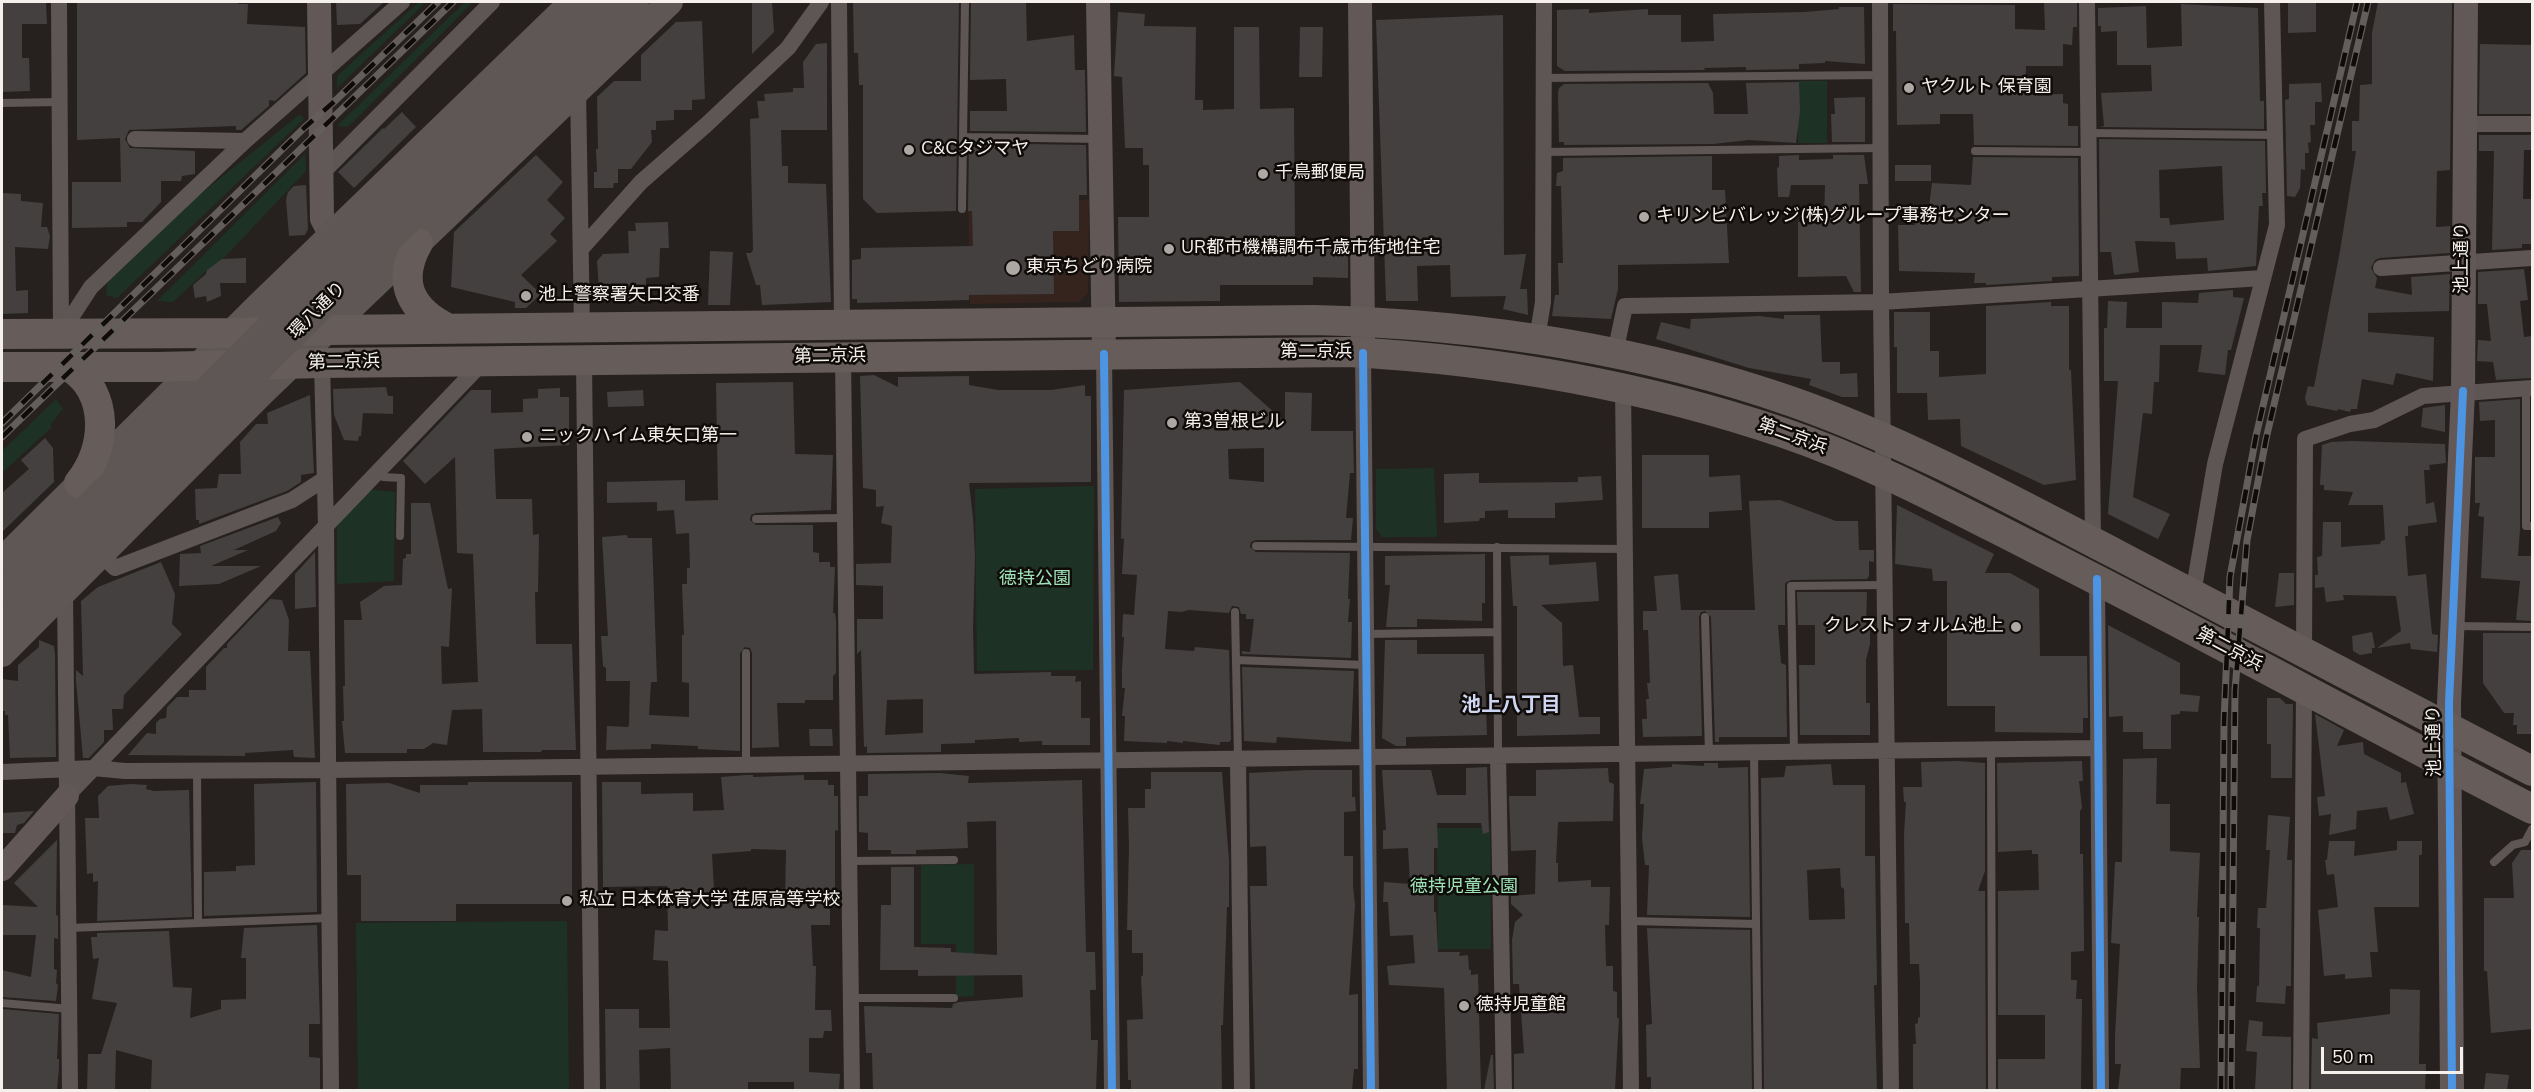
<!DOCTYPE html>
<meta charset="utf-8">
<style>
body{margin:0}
#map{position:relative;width:2534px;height:1092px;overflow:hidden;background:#26211e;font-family:"Nunito Sans",sans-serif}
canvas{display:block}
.frame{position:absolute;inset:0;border:3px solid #f6f0ec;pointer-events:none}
.scale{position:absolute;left:2321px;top:1047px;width:142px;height:27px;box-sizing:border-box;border:3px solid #f6f0ec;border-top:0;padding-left:8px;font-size:18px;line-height:21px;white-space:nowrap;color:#f6f0ec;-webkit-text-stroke:4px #0f0b09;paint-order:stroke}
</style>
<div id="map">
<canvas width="2534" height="1092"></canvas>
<div class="frame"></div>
<div class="scale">50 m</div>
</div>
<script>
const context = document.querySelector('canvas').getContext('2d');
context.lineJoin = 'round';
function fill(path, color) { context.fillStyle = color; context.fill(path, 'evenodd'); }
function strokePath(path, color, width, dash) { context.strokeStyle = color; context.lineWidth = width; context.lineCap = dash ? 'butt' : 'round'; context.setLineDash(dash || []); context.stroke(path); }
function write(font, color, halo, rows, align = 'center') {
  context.font = font + ' "Nunito Sans","Noto Sans JP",sans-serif'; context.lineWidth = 5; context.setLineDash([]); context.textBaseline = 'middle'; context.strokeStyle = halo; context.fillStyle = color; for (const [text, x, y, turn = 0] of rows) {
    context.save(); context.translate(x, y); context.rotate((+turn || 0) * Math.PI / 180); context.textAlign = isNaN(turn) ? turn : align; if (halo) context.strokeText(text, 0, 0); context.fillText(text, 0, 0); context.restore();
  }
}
fill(new Path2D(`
 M1089,200l-1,93 -9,9 -109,2 -2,-102z`), '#34241d');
fill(new Path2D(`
 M419,2h7l-89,86v-12z
 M465,2h8l-125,125 -11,-1z
 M1798,81h29v62h-29z
 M300,114l4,5 -187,179 -11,-3 1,-12 90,-86z
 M305,154l1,17 -84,89 -15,10 -34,32 -16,-1z
 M56,399l7,10 -12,15v4l-49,45v-22z
 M1434,468l3,69h-55l-6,-8v-60z
 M1094,486l-1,184 -116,1 -2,-182z
 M367,489l28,3 -1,89 -57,3v-67z
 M1437,828h53l1,121h-53z
 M974,864v132l-18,1v-53h-35v-79z
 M567,921l2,169h-211l-2,-167z`), '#1d3225');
fill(new Path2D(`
 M2,2h44l1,22h-25v34h7l1,33 -28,1z
 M77,2h162l-1,2h10l-1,20 58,3 1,46 -31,28 -6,-1v6l-28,24h-5v-4l-107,4 -4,9 5,9 65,3v23l-13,2 -1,5h-20v21l-19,20h-15v5l-55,1v-46h49l-1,-44 -43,2z
 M336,2h48l-24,22 -23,1z
 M752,2h20l2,30 -22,22z
 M853,2h106l-3,209 -79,2 -14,-14v-114h-4l-1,-32h-4z
 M971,2h55l1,39 47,-6 1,35h10l1,62 -116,-1v-20h37l-1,-32 -36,1z
 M2077,2v25h-4l-1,18 -9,-1v22h-37l-1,29 38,-1v9l5,1v22h10v20l-104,-1 -1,-31h-33v10l-43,1 -1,-94h-3v-27l122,1v24l30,1 -1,-27z
 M2288,2h28v30l-28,1z
 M2378,2h74l-2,168 -13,1 -1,56 14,-1v27l-70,5 -5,2 -4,8 6,10 -2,10 37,7 -1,-18 39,-3 -1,37 -81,2v19l66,5 -1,44 -37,-8 -3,12 -31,-6 -5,30h-6l-1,3 -12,-3 -1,2 -30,-6 -2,-7 3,-12 6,1 26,-136 16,-100h-4v-30h7l1,-36 12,-1v-51z
 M2181,4l77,4 2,93h4v28l-165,-2 5,-1 -3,-33 51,-2 -1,-26h-34v-34l-16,1v-6h-3v-18l48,-2 1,42 35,-2z
 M1839,7h25l1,57 -40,-3v2l-26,1v5l-53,1v-3l-42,1 1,2 -140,1 -8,-5v-56l32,-1v4l59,-4v6h33v27l33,-1 -1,-27 92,-2 34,-3z
 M1118,12l27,2 -1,12 52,1 -1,73h8v10l31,-1v-82h25l1,82 34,-1 1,132 53,-2v40l-35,-1v8h-93v16l-101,1 -1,-85h31v-52h-6v-17h-18l-3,-71 -8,-1z
 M1503,15l1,240 22,-1 -6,35h7l1,26 -25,-6 3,-13 -55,1 -1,-32 -33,1 1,35h-32l-10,-281z
 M702,21l3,78 -13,1v10h-18v10l-18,1v9h-5l1,12 -21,27h-13v14h-4l-1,5h-19v-16h3l-1,-23h2l-1,-52 17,-16h27v-26l35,-33z
 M1300,27h23l-1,50h-23z
 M827,43v87h-46l1,36h6v17l38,1 5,118 -69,3 -2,-20h-4l-10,-32h5l2,-3 -3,-131 9,-1 -2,-17h8l-1,-7 29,-2v-4h11l-1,-26 13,-18z
 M2480,44l52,1v69h-53z
 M1799,82l1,29 -4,32 -47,-3 -36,4 -149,1v-3h-5l-1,-49 1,-5 5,-4 144,-1 5,10 1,21h34l-2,-31z
 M2321,83l1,19h-7v23h-5l1,17 -3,1 1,10h-4v17l-4,-1 -1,19 -5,9 -8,-1 -2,-96 4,-1v-15z
 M1865,97v45h-33l-1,-28h4l-1,-16z
 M402,112l14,15 -62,61 -16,-16 45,-44 1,1z
 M2532,135v15h-8l-1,49h9v45h-10v4l-30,2 2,-99h-15v-16z
 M2099,139l166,2 1,52h-4l1,13h-4l-3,60 -48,5 -1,-13 -31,1 -1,-17 -40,-1 4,31 -25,3 -3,-23h-11zM2222,166l2,54 -54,5 -1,-7h-9l-1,-48z
 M969,143l117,2 1,50h-8v36h-26l1,63 -85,1v5l-112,3v-4h-5v-39l9,-1v-11l112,-2 -1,-35h-4z
 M536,155l27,27 -16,18 18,18 -15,16 7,7 -36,34 20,19 -15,14h-11v-6l-64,-15 3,-55z
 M1799,155v5l34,-1v-4h31l4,29h-9l2,108h-7l-8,-16 -48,1v-55l26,-1 1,-36h-34l-2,12h-11l-1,-29 2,-1v-11z
 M1712,156v34h13l4,73 -111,2v24l-7,30 -59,-3 3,-21h4l-1,-32h5l-2,-77h-5l1,-13 6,-2v-13z
 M1973,157l105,1 1,118 -27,1v4l-66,4v-2h-12l1,-10 -76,-2 -1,-46h17v-10h13l4,-32 39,2z
 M1895,165h36v16h-36z
 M306,185l2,44 -3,6 -16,1 -3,-36 2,-8 6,-6z
 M2,193l19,1v7l22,2 -2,24h6l3,9 -2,13 -33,-2 1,44 12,-1v23l-26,1z
 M668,222l1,26h-9l-1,29 -13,1 -1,23h-45l-3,-40 6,-7 26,-1 -1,-22h8l-1,-8z
 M710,251l23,1 -3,53h-22z
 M246,258v25h-26l1,13 -14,6 -1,-6 -11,2 -2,-13 13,-11 1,-4 15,-11z
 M2524,269l4,31 -8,1 4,36 8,-1v42l-36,2 -3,-18 -16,-1 1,-21 13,1 -4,-37h-9v-32z
 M2233,290v7l11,1 -13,52h-3l-3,25 -27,-3 4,-27h-42l-1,37h-5l-2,32 -9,-1 -10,84 37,17 -12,25 -50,-25 10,-133h-14v-53h3l1,-27 19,1 -1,26h36v-26l36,1 1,-10z
 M2051,302v4h18v64h2l5,110 -32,5 -83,-39 -1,-27 -32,1 -1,-27h-30v-46h-3v-35h36v39h9v26l47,-3v-68z
 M1784,315h36l2,47h18v12l17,-1 1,24h-16l-33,-12 2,-6 -62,-11 -93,-29 5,-17 29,7 1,-10 68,-3 25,3z
 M874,375l24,12v-10l71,-1v9l29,5h53l34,-5v11h6v86l-122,1 4,35 2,39 -2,71 1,46 77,-2v4h25l-1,6 6,-1v37h9v27h-48v-4l-23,1v-4l-44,2v3l-34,1v8l-74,1v-7l-3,1 -3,-97 -4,4v-35h26v-33l-27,-1v-21l35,-1 1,-37 -11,-3 3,-17 -8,1v-17l-13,-2 -3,-112zM923,699v34l-38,2 2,-35z
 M793,382l2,72 38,1 -2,55 -75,3 -5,2 -1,5 6,5h57v27l6,1v9h11v5h5l-2,46h2l1,7v53l-3,3v24h-28v3h-28l2,44 -27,1v-95l-2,-5 -5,-1 -5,6v98l-42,-2v-3l-47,-2v5l-45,1 1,-24 21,1 1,-2 1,-44h-24v-13l-3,-2 -2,-30h7l-6,-99 25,-2 1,3h24l5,144h-6l-2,33 40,2v-34l-7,-1v-47h2l-2,-51h5v-16h3l-1,-35 -13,1 -2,-24 -17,1v-9l-50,1v-21l78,-2v21l33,-1 -2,-117z
 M1240,382l45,40v-30l27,1 -1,38h42l1,42h-4l-4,45h7l-2,22h-95l-5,2 -1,5 6,5 94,1 -2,46h2l-2,23h4l-1,36 -109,-4v-3l8,1 4,-33h-8v-5h-5l-2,-7 -7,-1 -3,7 -40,-3 -8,2 -13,-1 -3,38 29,2 1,-4 34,3 2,90 -2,2h-9v3l-37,-4v2l-16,-2v2l-43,-2 1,-25h-3l3,-28h-3v-19l2,-32h-2l1,-23 11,1 3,-40 -15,-1 2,-36 -3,1 3,-149zM1264,448v34l-35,-3 -1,-30z
 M386,387l2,9h5v18l-30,-1 -2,23h-2l-1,5 -14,-1 -10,-25 -1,-26z
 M560,388v9h9v48l-75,4 2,50h36l1,36 6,-1 -1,58h-3l1,52h36l4,106h-34l-1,2h-58l-1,-43 -30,1 -5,35 -14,-2 -9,6h-17v4h-62l-3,-32h2l-1,-35h2l-1,-66h18l-2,-18 24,-16 18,-1 1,-26 3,-1v-4h5v-51h19l18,86 4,-1 -3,59 -8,-1 1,38 36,-2 -5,-128 -16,-1 -2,-96 -30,27 -22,-23 68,-71h20v23l32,-1v-13l15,-1v-9z
 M643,390l1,16 -36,1 -1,-15z
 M310,395l4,78 -13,2v7l-14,9 -88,33v-4h-3l-1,-31 22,-1 2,-14h22l-1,-32 16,-18h12l-1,-11z
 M2520,399v130l-2,27h14v65l-16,-1 4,-39 -39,-3 3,-61 -6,-1 2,-13h-5v-46h20v-37l-15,1 -1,-19z
 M2445,405v27l-24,-5 2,-19z
 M45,438l8,10 1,34 -52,50v-39l27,-24 -8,-9z
 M2352,441l93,3 1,19 -17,2 1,5h-6l2,34 8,-2 3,20 -29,4v10h-3l3,40 18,-2 6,60 6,1 -1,17 -26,-3 -1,-6 -33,5 24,-17 -5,-35 -53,-1 1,5 -18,2 -2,-15 -9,1v-13h3l-1,-18 5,-1 1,-34h18v25l39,-3 1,-3 4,-1 -2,-35h-35l5,-13 -29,-2v-5h-4l2,-40 9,-3z
 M1642,455h67v22l31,-2 2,35 -33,2v16h-67z
 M1479,473v10l99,-1v-5l23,-1 2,24 -48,3v15h-47v-8l-23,1v7h-5l-1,3 -35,2v-49z
 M1780,500l56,21h22l1,29h15v12l-5,-1v15l-2,3 -76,1 -6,3v42h-7l3,38 5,2 1,72h-68v5h-4l-4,-125 -6,-6 -4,1 -2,5 3,119 -59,1 -1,-18h5l-1,-20h3l-2,-16h3l-2,-53h-5v-19h14l-3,-35 24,-2 3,36h74l-6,-109z
 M1897,505l97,49 -9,19h25l29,16 1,67h47l1,62h-5v15l-88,-1v-26h-48v-125h-14l-1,-12 -37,-5z
 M278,517l3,6 -5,8 -42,19h14l-37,16h50l-42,18 -40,2 1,-32 21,-1 -1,-7z
 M315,552l1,55 -21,2v-35z
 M1485,554v49h-3v18l-65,-2v8h-31l4,-42h-5v-29z
 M1549,555v10l47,-3 3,39 -58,4 21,18 1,43 10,-1 6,52h21v17l-83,2v-130h-4l-3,-50z
 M161,562l14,32 -3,30 10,10 -58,61 -1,14h-11l1,21h-9v12l-15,16h-6l-7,-77v-11l7,6 -2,-75 17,-14z
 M2279,573h15v32l-19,2z
 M1797,592h70l-1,34h4v18l-4,16v43h4v32h-70l-1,-70h16v-40h-17z
 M270,599l12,1 7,20 -1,31h22l5,107 -21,-1 -1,-7 -48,3v3l-117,-1 19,-22 9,1v-11l4,-4 6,-1 1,-11 10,-10h12v-7h17v-23l18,-19h3v-4z
 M2108,625l72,38v31l20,2 -2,16 -18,-1v3l-9,1v34h-28v-17h-20v-16l-14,1z
 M2372,632l3,16h-3v5l-12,2 -7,-4 -1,-15z
 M2483,633h49v101h-15v-9h-4l1,-12h-10l-21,-30z
 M39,640l15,6 1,8 1,103 -46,1 -2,-43h-3v-4h-3v-32l16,2v-16l21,-18z
 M1385,640h32v14h67l3,81 -81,2v9h-10l-14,-8z
 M1242,667l112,4 -3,71 -74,-5 -1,6 -32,-2z
 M2267,698h13l6,6h7l-1,74h-21v-34h-4z
 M2315,714l29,16 -7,16 26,-4 1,12 37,19v10l5,-1 8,32 -24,6 -3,-13 -30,4 -1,18 -27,6 2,-21 -12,2 -2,-19 8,-1z
 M809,729h23l1,17h-23z
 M2157,758l-1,46h14v47l30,2 -3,64h2l-2,71 3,80h-19l-1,22h-62l3,-26h-6v-28l5,-92 -9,-1 4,-81h7l1,-103z
 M1958,761l27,2v108l-7,20h7l1,199h-73v-46h3l-1,-20 3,-1v-5l2,-1v-34l-1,-19h-9l-1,-41h-4l-1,-89 2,-32h-2l-1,-15h19l-1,-25z
 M2082,761l1,20h-4l3,27 -2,3v43h3l1,87v10l-13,1v28h6l-1,19h6l-1,91h-83v-31h47v-44h-47v-124l41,-1 -1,-36h-6v-4l-34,2 -1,-89z
 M1704,763h14v5l30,-1 2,150 -103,-2 2,-50h-4l-3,-27 2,-34h-4l4,-35 28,-2v-3l32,2z
 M1831,764l2,21h32v71h10l2,129h-3l3,105h-113l-3,-312 23,-1 2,-11zM1840,868l1,19 3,2 1,30 -36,1 -2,-50z
 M1487,767l2,65 -6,2 -2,-11h-44l1,25h-4v64h2l2,40h22l-1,4 9,-1 1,15h2v5l7,-1 3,116h-34l-3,-102 -55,-3 -2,-19 28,-3 -2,-28 -23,1 -2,-34h-5l1,-20 26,2 -2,-36 -25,1v-19h3l-4,-60h49l6,25h29v-27z
 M1608,768l1,14 5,2 -1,37 -55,1 -2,41h2v19l33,-2v7h19l-1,38h-4l1,41h7v25l4,1v26h2l-4,72h-101v-36l10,-1 -5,-69h-6l-1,-44 3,-18 8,-7 -12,-11v-8l24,-2 1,-44 -25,1 -2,-55h27v-26z
 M1308,770h44v27h3l1,14 -12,1v44h9v30l2,19 -6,90 9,-1v75h-4l-2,21h-97l-5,-204h17l-1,-40 -16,1 -1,-74z
 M1151,772h71l7,88v47h-2l-4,118h-2l1,65h-91v-10h-3l-1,-60 16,-1 -2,-42 2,-2v-22h-11v-23h-5l2,-83 -1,-39h17v-19h6z
 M940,773l29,3 -1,7 114,-3 4,172h9l1,38h-6l1,50h7l-2,50h-223l-1,-37h-6l-2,-47 88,2 1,-4 6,-2 64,-5 -1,-22 -104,1v-6h-38l1,-65h10v-38h23v80l37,1v4l46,3 -1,-134 -29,1 1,26 -52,2v4h-25v-4h-23v-17l-9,-1v-36h9v-22z
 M746,775h7v2l51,-2v5h24v5h6v11h4v35l-3,-1v77h-5v18h-19l2,41h3l-1,44h16l1,21h-8l-1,7h-14v34l31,2 -1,16h-45v-8h-46v8h-77l-1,-42 -31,2 1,40h-34l-1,-81h34v19h31l-2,-67 -15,-1 2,-30 13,1 -1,-45 -64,1 -1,-105h39v12l52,-1v18l31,-1 -3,-33zM751,849l35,1 -1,51 -77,1 6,-13 -2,-35 39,-3z
 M316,782l1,130 -113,4v-44l32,-1v-5l19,-1 -1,-81z
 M468,782h104v122h-116v17h-95v-46h-14l-1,-91 43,-1 31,10v-8h48z
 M131,784l16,1 -1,4 8,2 35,-1 3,127 -95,4 1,-40 -5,1v-9l-6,1 -2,-56h14l-1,-22 10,-10z
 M34,811l-10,12 -7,2 -2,8h-13v-20z
 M2268,815l22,2 -3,43h5l-1,126h-5l-1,18 -29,-2 1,-16h2l1,-58h-3l1,-20h8l4,-58h-4z
 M57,840l-1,75 2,1v23l-4,-1v31l3,1 -1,13 2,2 -2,16 -54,-4v-27l29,7 5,-42h-34v-30l36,2 -24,-24z
 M2329,841h26l-1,15 43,-6v-9h25v14h-3v52h-45l4,45h-8l2,25 -27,2v-5l-21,2 -6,-66 20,-3 -4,-33 -7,1 -2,-15h2z
 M2521,850h11v179l-41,4 -4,-62h-3v-73h30l-2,-35z
 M317,925l3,99h-11v33l11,1v32h-169l1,-30 -36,-10 -1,40h-28l1,-36h13l16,-51 -25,-4 7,-41 -6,1 -2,-22h6v-4l72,-2 4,56 19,1 -2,30 31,-9v-9l25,-1v-41h-5l3,-30z
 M1647,928l103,2 2,160h-101v-13h-4l-1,-52 6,-1z
 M2390,989l30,1 -1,74h7l-1,26h-114l1,-52 6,1 -1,-16 73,-9z
 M2,1009l57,5 -2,45h2v9l-2,22h-55z
 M2249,1020l14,2 -1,14 29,1v53h-36l2,-38 -11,-1z
 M1491,1055h2l1,35h-10z
 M2486,1073l23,2 -2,15h-23z`), '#43403f');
strokePath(new Path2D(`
 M1543,78l338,-3
 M2,103l58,-1
 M2089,133l187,2
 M964,137l136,2
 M1975,151l114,1
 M1544,152l337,-4
 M962,209l3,-207
 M2526,389v137h6
 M378,471l5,6 18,1 -1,58
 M756,519l89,-1
 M1256,546l369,3
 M1497,547l1,208
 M1235,612l3,147
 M1705,617l4,136
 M2455,626l77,1
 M1366,634l131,-2
 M746,653v111
 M1236,660l130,5
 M1991,749l1,341
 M1754,752l4,338
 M1794,752l-3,-166 94,-1
 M197,770l1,152
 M849,861l105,-1
 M2494,862l19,-17 12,-3 7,-13
 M1629,921l127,3
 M69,928l260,-10
 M852,998h102
 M2,1003l68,6`), '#5e5655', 8);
strokePath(new Path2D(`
 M59,2l2,330
 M839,2l3,324
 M1880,2l1,300 10,788
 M2087,2l6,541
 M578,89l4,239
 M2464,124h68
 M135,139l110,2
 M321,174l171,-172
 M582,248l59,-66 65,-57 82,-77 33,-46
 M2381,268l151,-10
 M61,333l30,-46 154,-146 157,-139
 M1537,339l6,-37 1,-300
 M1363,353l8,737
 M1615,353l10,-47 256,-4 382,-24
 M1104,354l8,736
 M843,357l9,733
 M584,360l8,730
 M322,363l4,163 5,564
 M1623,387l8,703
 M101,555l14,13 177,-68 31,-20
 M2097,579l4,511
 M65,591l5,499
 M2193,594l22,-130 62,-239 -5,-223
 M2304,652l1,-213 45,-15 24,-4 49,-24 109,-8
 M1498,755l6,335
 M1238,759l4,331
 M2,772l91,-4 32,3 202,-1 1771,-22
 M67,796l417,-435
 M2301,1090l3,-400`), '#5e5655', 16);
strokePath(new Path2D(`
 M319,2l3,217 9,17
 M1098,2l6,352
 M1360,2l3,337
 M2,869l65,-73
 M2452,1090l-3,-387 14,-312 3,-389`), '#615857', 24);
strokePath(new Path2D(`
 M423,175l180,-173
 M439,191l197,-189
 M2,560l257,-255 313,-303
 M2,654l262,-263 406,-389`), '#5f5755', 26);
strokePath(new Path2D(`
 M418,243c-22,39 -8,67 31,86
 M2,334l230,-1 97,-3 984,-10c164,4 325,28 480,82 113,40 217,97 323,152 139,73 277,145 416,217
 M2,367h155l165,-4 1027,-11c149,8 293,33 435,81 88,30 169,74 252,116 167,84 330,175 496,260
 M70,367c40,26 37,82 9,116`), '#665c5a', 30);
const rail = new Path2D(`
 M2,423l302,-295 32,-28 102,-98
 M2,437l451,-435
 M2221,1090l3,-367 6,-146 26,-141 101,-434
 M2231,1090l4,-399 12,-151 19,-101 102,-437`);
strokePath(rail, '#635d5c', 7);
strokePath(rail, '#0f0b09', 4.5, [14]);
strokePath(new Path2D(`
 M2,591l421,-416
 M2,624l437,-433`), '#5f5755', 26);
strokePath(new Path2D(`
 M1363,353l8,737
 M1104,354l8,736
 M2097,579l4,511
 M2452,1090l-3,-387 14,-312`), '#4d94e3', 8);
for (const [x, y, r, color] of [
 [1909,88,6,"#ada8a4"],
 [909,150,6,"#ada8a4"],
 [1263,174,6,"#ada8a4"],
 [1644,217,6,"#ada8a4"],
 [1169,249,6,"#ada8a4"],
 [1013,268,8,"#ada8a4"],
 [526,296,6,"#ada8a4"],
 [1172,423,6,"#ada8a4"],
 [527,437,6,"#ada8a4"],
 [2016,627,6,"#ada8a4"],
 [567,901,6,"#ada8a4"],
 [1464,1006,6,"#ada8a4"]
]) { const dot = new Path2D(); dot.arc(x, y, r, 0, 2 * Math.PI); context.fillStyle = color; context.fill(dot); strokePath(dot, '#0f0b09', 2); }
write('18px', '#f6f0ec', '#0f0b09', [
 ["ヤクルト 保育園",1921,88],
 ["C&Cタジマヤ",921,150],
 ["千鳥郵便局",1275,174],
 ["キリンビバレッジ(株)グループ事務センター",1656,217],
 ["UR都市機構調布千歳市街地住宅",1181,249],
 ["東京ちどり病院",1026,268],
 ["池上警察署矢口交番",538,296],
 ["第3曽根ビル",1184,423],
 ["ニックハイム東矢口第一",539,437],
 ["クレストフォルム池上",2004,627,"right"],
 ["私立 日本体育大学 荏原高等学校",579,901],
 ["徳持児童館",1476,1006]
], 'left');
write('18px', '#f6f0ec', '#0f0b09', [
 ["池上通り",2463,258,-90],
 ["環八通り",318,311,-45],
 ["第二京浜",1316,353],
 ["第二京浜",830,357,-1],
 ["第二京浜",344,363,-1],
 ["第二京浜",1792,437,20],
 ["第二京浜",2229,650,28],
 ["池上通り",2435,741,-91]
]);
write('18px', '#9ee3b7', '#0f0b09', [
 ["徳持公園",1035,580],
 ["徳持児童公園",1464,888]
]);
write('bold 20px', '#cfd6f2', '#0f0b09', [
 ["池上八丁目",1511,706]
]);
</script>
